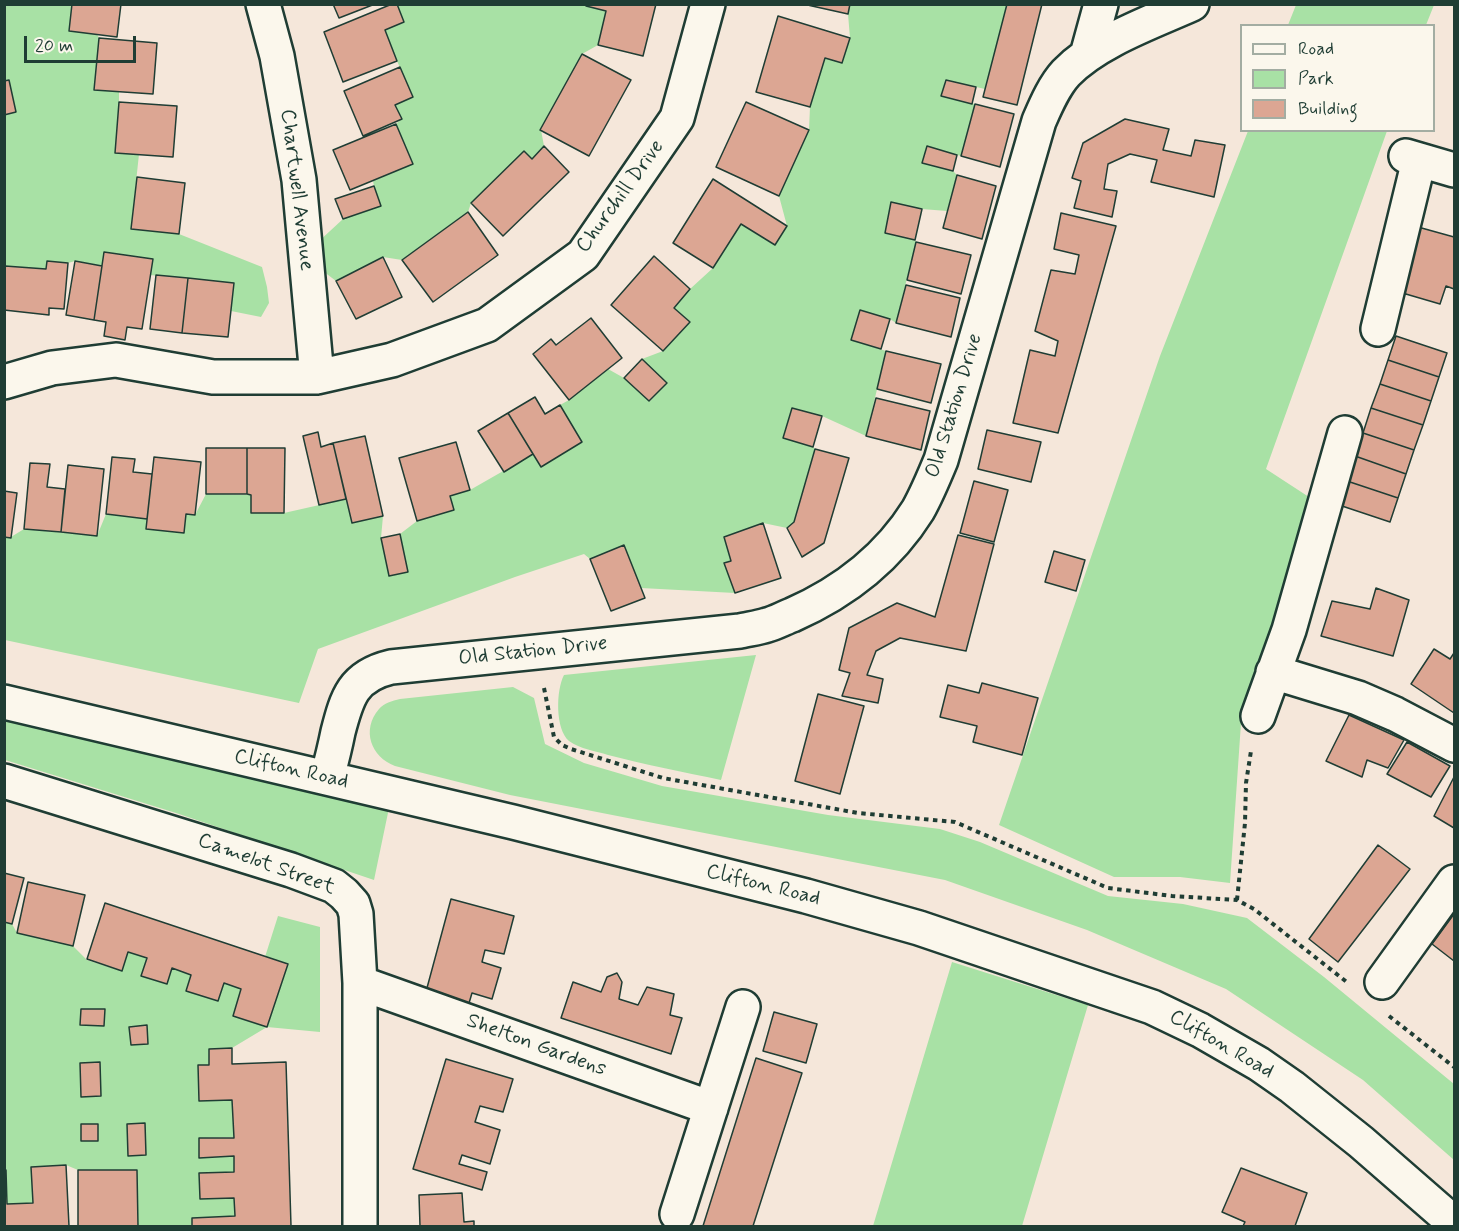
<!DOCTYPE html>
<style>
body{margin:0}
#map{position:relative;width:1459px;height:1231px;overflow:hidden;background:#f5e7da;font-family:Mynerve,sans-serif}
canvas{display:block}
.frame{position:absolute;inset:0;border:6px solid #1f3d34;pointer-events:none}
.legend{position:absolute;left:1240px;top:24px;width:195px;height:108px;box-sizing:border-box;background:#fbf7ec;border:2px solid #a3ada2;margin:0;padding:8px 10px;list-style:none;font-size:18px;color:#1f3d34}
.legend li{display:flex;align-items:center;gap:12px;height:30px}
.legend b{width:30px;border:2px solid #a3ada2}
.scale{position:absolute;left:24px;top:36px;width:112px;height:27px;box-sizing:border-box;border:3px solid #1f3d34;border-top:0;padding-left:8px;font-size:18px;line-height:21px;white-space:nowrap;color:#1f3d34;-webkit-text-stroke:4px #fbf7ec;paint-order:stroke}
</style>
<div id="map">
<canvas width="1459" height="1231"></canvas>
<div class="frame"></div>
<ul class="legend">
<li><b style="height:8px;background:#fbf7ec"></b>Road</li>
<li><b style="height:16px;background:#a8e1a5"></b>Park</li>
<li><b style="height:16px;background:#dca693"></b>Building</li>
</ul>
<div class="scale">20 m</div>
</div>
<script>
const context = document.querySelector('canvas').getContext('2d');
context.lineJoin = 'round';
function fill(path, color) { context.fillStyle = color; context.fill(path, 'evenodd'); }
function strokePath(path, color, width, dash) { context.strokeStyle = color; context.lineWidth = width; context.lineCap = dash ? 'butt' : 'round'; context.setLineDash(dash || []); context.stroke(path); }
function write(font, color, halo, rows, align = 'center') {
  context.font = font + ' Mynerve,sans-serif'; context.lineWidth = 5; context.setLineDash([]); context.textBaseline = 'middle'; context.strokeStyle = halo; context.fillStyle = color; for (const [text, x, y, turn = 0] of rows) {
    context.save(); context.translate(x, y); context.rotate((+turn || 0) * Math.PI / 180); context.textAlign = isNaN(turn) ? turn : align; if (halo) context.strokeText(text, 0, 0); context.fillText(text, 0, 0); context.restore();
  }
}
fill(new Path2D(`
 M586,4l20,7 -8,34 -16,9 -41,76 3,16 -12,13 -8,-8 -53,52 -3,9 -66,48 -19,-3 -47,24 -17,-13 -2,-25 26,-24 38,-13 -7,-20 -1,-5 40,-17 -17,-40 5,-5 -6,-14 18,-9 -16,-35 -12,-31 19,-8 -7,-17z
 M5,5h67l-3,26 28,3 2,4 -4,51 24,2v11l-4,50 24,2 -8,75 48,5 83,33 5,20 2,16 -8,14 -30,-6 2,-28 -83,-8 3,-16 -48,-7 -3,14 -27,-5 -7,2 -21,-2 -1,8 -41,-3v-151l11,-3 -7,-32 -4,1z
 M850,5h157l-22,84 -40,-9 -3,16 33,8 -14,52 -34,-9 -5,16 31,8 4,4 -10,36 -25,-2 -31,-7 -6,31 30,7 1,2 -20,81 -6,-4 -39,21 35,11 -20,85 -44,-20 -30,-8 -9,30 30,9 2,2 -21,73 -7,6 -24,-5 -39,14 7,24 -6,2 10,30 -94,-5 -17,-42 -34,13 -6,-5 -69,23 -197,72 -19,54 -294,-63v-103h6l13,-8 73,7 9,-22 41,5 37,14 2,-19 9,1 11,-21 45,1 1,18h32l62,-14 6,24 31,-7 -2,22 9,38 18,-4 -8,-38 17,-13 37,-11 -4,-14 20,-6 63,-36 8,13 41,-25 -22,-37 9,-5 39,-31 16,9 26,23 17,-18 -25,-24 21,-8 27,-29 -16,-14 16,-19 23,-21 28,-44 33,21 13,-19 -8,-30 30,-66 1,-23 15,-49 17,5 8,-25 -2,-24z
 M1296,5v-1l138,1 -8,20h-138z
 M1248,131h139l-121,338 46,30 -71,224 -11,160 -50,-6h-66l-115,-52 161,-469z
 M756,655l-35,125c-37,-8 -75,-15 -113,-25 -12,-4 -28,-6 -39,-14 -14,-12 -13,-51 -5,-66z
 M513,687l21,11 11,46 39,19 78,23 166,29 112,14 40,13 128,54 75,8 64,14 77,59 130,107v76l-91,-80 -137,-91 -139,-59 -142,-50 -435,-85 -115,-29c-24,-9 -34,-36 -16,-57 5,-6 13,-8 21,-10z
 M5,717l384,91 -15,72 -198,-67 -171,-53z
 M278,916l42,11v105l-53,-5 -35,21 -23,1v16h-11l1,36 33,-1 2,37 -35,1 1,20 34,-2v16l-34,27 34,-1 1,18 -43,2v8h-54l-1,-56h-59l-12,-5 -35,2 2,36 -26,1 -1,-33 -2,-1v-248l8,2 5,9 56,13 14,14 34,11 7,-19 19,6 -6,17 26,8 5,-15 19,7 -5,16 32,10 6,-18 17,6 -8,27 34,11 -2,-70z
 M952,962l136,43 -66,221h-149z`), '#a8e1a5');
const building = new Path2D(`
 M72,4h49l-4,33 -48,-6z
 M333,4h42l-36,14z
 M392,4h5l7,18 -19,8 12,31 -54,21 -19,-50z
 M586,4h70l-13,52 -45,-11 8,-34 -20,-5z
 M803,4h47l-2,10z
 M1007,4h35l-25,101 -34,-8z
 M778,16l72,22 -8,25 -17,-5 -15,49 -54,-15z
 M99,38l58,5 -4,51 -59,-4z
 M582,54l49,26 -42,76 -49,-26z
 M400,67l13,30 -18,8 7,14 -39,17 -19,-45z
 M9,80l7,32 -12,3v-34z
 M946,80l30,7 -4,17 -31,-8z
 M119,102l58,4 -4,51 -58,-4z
 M746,102l63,28 -30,66 -63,-29z
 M975,104l39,10 -14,53 -39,-11z
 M1125,119l44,10 -6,21 28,6 4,-16 30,5 -11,52 -63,-15 6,-22 -27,-6 -22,10 -4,25 13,2 -5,26 -38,-9 7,-27 -9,-3 11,-35z
 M396,124l17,40 -63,26 -17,-40z
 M544,146l25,26 -66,64 -32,-33 53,-52 8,8z
 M927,146l30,9 -4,16 -31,-8z
 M957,175l39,11 -14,53 -39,-11z
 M137,177l48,6 -6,51 -48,-5z
 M713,179l74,47 -12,19 -34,-21 -28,44 -40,-25z
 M374,186l7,20 -38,13 -8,-20z
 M891,202l31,7 -7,31 -30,-7z
 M468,212l30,43 -65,47 -31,-42z
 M1061,213l55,13 -58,207 -45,-10 17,-73 25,6 3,-15 -23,-10 16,-61 24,4 4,-19 -25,-6z
 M1418,227l36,10v52l-8,-3 -6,18 -41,-12z
 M916,242l55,13 -10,39 -54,-14z
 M104,252l49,7 -11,70 -15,-2 -2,13 -21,-4 2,-14 -12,-2z
 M654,256l36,33 -16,19 16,14 -27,29 -52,-46z
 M383,257l19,40 -46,22 -20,-38z
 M47,261l21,2 -4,46 -15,-1v7l-45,-5 1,-44 41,3z
 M75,261l27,5 -8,54 -28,-5z
 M156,275l32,3 -6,55 -32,-4z
 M188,278l46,5 -6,54 -46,-4z
 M906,285l54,13 -9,39 -55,-14z
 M860,310l30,9 -9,30 -30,-9z
 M591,318l31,40 -53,42 -36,-46 18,-15 5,6z
 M1396,336l51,17 -8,24 -51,-17z
 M886,351l55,13 -10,39 -54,-14z
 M642,359l25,24 -18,18 -25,-23z
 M1388,360l51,17 -8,24 -51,-17z
 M1380,384l51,17 -8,24 -52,-17z
 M535,397l10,17 15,-9 22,37 -41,25 -33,-54z
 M876,398l54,13 -9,39 -55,-14z
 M792,408l30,8 -9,31 -30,-9z
 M1371,408l52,17 -9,25 -51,-17z
 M508,413l25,41 -29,18 -26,-41z
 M987,430l54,12 -10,40 -53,-13z
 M318,432l3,15 12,-4 13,56 -27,6 -16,-69z
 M1363,433l51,17 -8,24 -51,-18z
 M365,436l18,80 -31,7 -19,-80z
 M456,442l14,48 -20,6 4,14 -37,11 -18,-63z
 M206,448h41v46h-41z
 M247,448h38l-1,65h-33v-18l-4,-1z
 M815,449l34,9 -25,85 -22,14 -15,-29 7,-6z
 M1355,456l51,18 -8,24 -51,-17z
 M112,457l23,2 -2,13 19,2 -5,45 -41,-5z
 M154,457l47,5 -6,53 -9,-1 -2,19 -38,-4z
 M30,463l20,1 -3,23 18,2 -4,43 -37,-3z
 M68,465l36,4 -7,67 -36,-4z
 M974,481l34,9 -14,52 -34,-9z
 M1347,481l51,17 -8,24 -51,-17z
 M4,491l13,2 -6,45 -7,-1z
 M763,523l18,55 -46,15 -11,-30 7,-2 -7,-24z
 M400,534l8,38 -19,4 -8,-38z
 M958,535l36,9 -28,107 -66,-13 -24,13 -9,24 16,4 -5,24 -36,-7 8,-23 -11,-3 10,-42 48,-25 38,14z
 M624,545l21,53 -34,13 -21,-52z
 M1054,551l31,9 -9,31 -31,-9z
 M1376,588l33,12 -16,56 -72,-20 11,-35 38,8z
 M1434,649l16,10 4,-6v60l-43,-29z
 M982,683l56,15 -16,57 -49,-13 4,-16 -37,-9 8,-32 31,8z
 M818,694l46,12 -24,88 -45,-13z
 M1349,715l55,25 -16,28 -21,-8 -5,17 -36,-16z
 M1407,742l43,24 -19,31 -44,-23z
 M1454,777v51l-20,-12z
 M1378,845l32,24 -72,93 -29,-23z
 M4,873l20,5 -12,46 -8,-2z
 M28,882l57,13 -12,51 -56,-13z
 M451,899l63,17 -10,38 -19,-4 -3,12 19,6 -9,31 -20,-6 -5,17 -43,-11z
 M105,903l183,61 -21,63 -34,-11 8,-27 -17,-6 -6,18 -32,-10 5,-16 -19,-7 -5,16 -26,-8 6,-18 -19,-6 -6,19 -35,-12z
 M1454,914v47l-22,-17z
 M617,973l5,9 -3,17 19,6 9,-18 27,7 -4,21 12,3 -11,36 -110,-36 12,-36 28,10 6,-15z
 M81,1009h24l-1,17 -24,-1z
 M774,1012l43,12 -11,39 -43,-12z
 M147,1025l1,19 -17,1 -2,-18z
 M232,1048v16l54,-2 5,164h-99v-8l43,-2 -1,-18 -34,1 -1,-26 35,-1v-16l-35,2v-20h35l-2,-38 -33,1 -1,-36h11v-16z
 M756,1058l46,15 -49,153h-50z
 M446,1059l67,20 -10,33 -23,-6 -5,16 25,8 -10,34 -28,-9 -3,9 28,8 -5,18 -69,-21z
 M100,1062l1,34 -20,1 -1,-34z
 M145,1123l1,32 -18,1 -1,-32z
 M81,1124h17v17h-17z
 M66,1165l3,61h-65v-56h2l1,34 26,-1 -2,-36z
 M1241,1168l66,25 -12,33h-52l2,-4 -23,-10z
 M78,1170h59l1,56h-60z
 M462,1193l2,29 10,-1v5h-54l-1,-31z`);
fill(building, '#dca693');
strokePath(building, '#1f3d34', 1.5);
const minor = new Path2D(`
 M263,4l14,52 22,124 18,197
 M1087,55l14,-51
 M1406,156l48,14
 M1378,329l41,-169
 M4,382l48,-14 64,-8 97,17h104l75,-17 95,-35 96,-70 94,-137 31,-114
 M1273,672l85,26 37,16 59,31
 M4,702l509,120 293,74 113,32 233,79 48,23 59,34 33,23 69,55 93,81
 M1258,716l31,-86 56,-197
 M327,778c4,-15 8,-31 11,-46 9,-35 15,-56 53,-65l349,-36c8,-2 18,-3 27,-6 8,-2 17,-7 25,-10 52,-23 96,-57 126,-105 9,-16 16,-33 23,-50l98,-339c7,-16 15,-35 27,-48 31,-32 86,-51 126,-69
 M4,781l287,89 43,16 10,8 9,10 3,10 4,69v243
 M1382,982l72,-100
 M360,983l351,125
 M677,1214l66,-207`);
strokePath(minor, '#1f3d34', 38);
strokePath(new Path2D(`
 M544,688l10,49 8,8 9,4 92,29 195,35 97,9 153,66 64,8 65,4 17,9 94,74
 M1237,900l8,-77 1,-40 5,-32
 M1389,1016l65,51`), '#1f3d34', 4, [4.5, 4.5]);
strokePath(minor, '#fbf7ec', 33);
write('21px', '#1f3d34', '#fbf7ec', [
 ["Chartwell Avenue",296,190,83],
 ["Churchill Drive",621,197,-54],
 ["Old Station Drive",955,406,-73],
 ["Old Station Drive",533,652,-6],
 ["Clifton Road",291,770,13],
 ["Camelot Street",266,865,20],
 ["Clifton Road",763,886,14],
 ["Clifton Road",1221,1045,30],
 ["Shelton Gardens",536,1046,20]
]);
</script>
